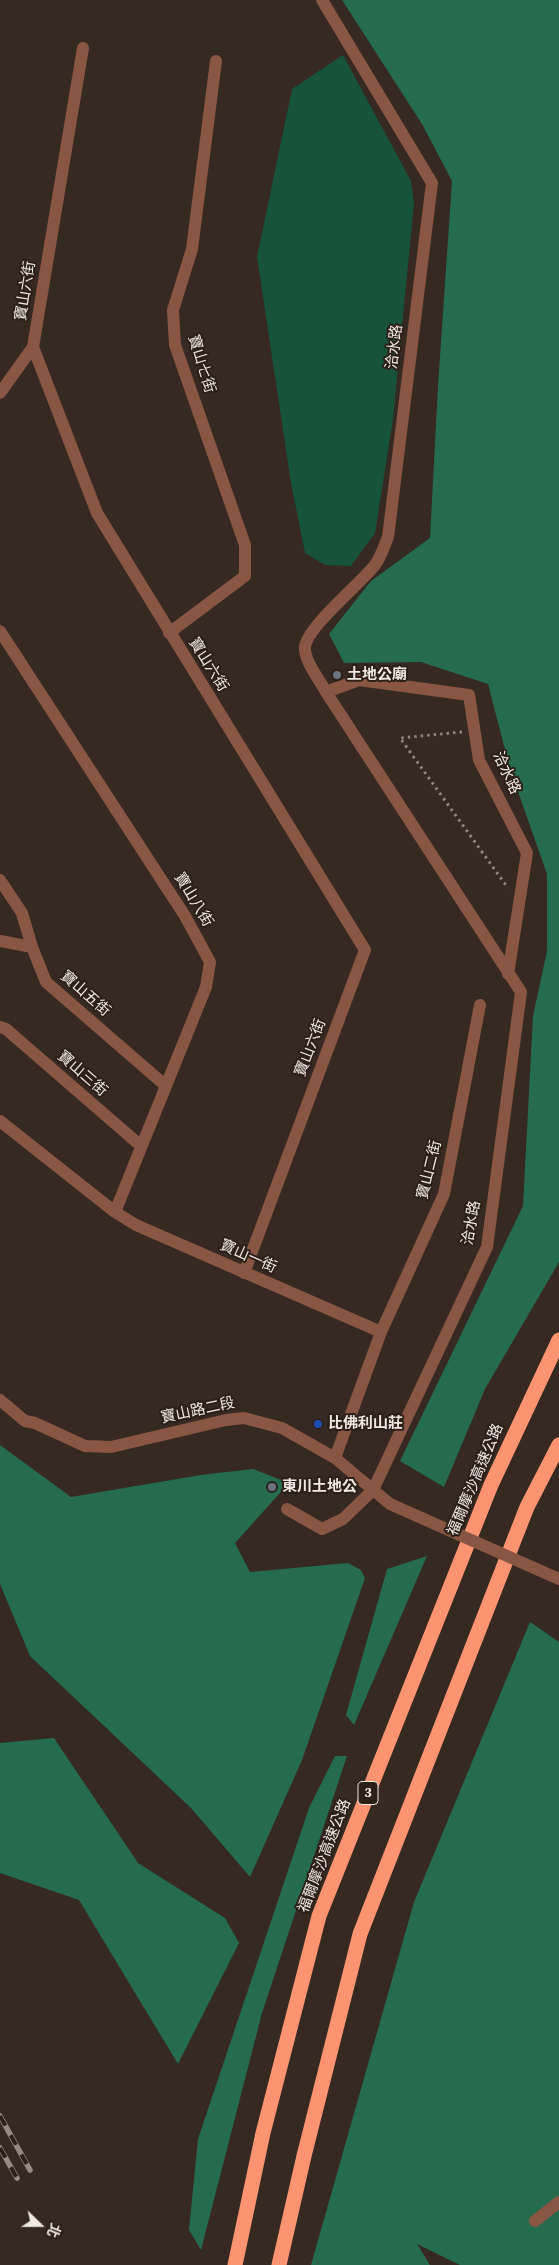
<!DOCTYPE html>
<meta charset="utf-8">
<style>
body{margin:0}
#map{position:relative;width:559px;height:2265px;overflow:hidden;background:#352921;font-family:"Source Serif 4","Noto Sans TC",serif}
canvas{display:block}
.north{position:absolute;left:15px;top:2200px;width:50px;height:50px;-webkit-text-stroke:4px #2b1f17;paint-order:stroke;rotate:112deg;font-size:14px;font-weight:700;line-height:20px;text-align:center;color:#f1e9e4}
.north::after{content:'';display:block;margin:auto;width:18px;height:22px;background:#f1e9e4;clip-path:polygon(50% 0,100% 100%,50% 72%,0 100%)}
</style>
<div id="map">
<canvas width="559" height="2265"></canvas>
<div class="north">北</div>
</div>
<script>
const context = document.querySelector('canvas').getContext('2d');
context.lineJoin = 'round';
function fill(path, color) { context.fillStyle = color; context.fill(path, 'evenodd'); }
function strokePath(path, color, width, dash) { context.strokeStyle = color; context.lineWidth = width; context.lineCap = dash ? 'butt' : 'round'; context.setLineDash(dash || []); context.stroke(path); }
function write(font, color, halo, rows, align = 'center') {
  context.font = font + ' "Source Serif 4","Noto Sans TC",serif'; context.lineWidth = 4; context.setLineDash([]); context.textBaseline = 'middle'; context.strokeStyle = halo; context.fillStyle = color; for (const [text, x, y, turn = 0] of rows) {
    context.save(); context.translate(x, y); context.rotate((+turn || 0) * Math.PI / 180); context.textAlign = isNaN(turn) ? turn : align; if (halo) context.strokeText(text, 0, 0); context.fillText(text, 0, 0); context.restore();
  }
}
fill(new Path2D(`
 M343,55l68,126 3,22 -21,216 -18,114 -24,33 -26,-1 -20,-12 -14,-70 -34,-226 35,-168z`), '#16533a');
fill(new Path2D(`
 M342,0h217v1262l-74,127 -41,98 -44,-26 123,-255 10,-190 14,-65v-77l-37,-105 -22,-85 -67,-22 -77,1 -15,-29 42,-53 59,-43 8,-152 14,-205 -30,-57z
 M0,1445l71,52 130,-22 52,-6 36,14 -54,60 15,29 98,-9 13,7 4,8 -63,182 -52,117 -59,-69 -161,-152 -30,-72z
 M427,1556l-73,169 -8,-10 41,-146z
 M530,1622l29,20v623h-99l-43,-21 13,21h-119l103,-363z
 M54,1738l84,125 87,55 14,25 -61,121 -99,-164 -79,-27v-130z
 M335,1756h12l-85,257 -61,237 -12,-20 9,-91 111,-331z`), '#256c4e');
strokePath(new Path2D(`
 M462,732l-62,6 108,150`), '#8f857e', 3, [2.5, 4]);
strokePath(new Path2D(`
 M83,48l-50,299 64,166 268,437 -121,323
 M0,393l33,-46
 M0,631l185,285 25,46 -4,25 -91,225
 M169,633l76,-57v-31l-70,-200 -2,-35 19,-61 24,-188
 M326,692l33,-12 110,15 10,65 48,93 -19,121
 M0,880l22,33 10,34 14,35 120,104
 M0,941l32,6
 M0,1027l6,2 135,117
 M0,1121l115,91 21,13 245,107 -46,126
 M381,1332l63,-138 36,-189
 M0,1400l25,21 10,2 50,23 26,1 115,-27 18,-2 38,10 53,30 55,46
 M287,1509l35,20 21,-10 30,-29 114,-243 34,-255 -195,-300c-6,-12 -22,-31 -21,-45 2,-20 55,-63 70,-82 6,-8 9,-19 13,-28l44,-354 -110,-183
 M535,2221l24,-19`), '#8a5644', 12);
strokePath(new Path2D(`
 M235,2265l28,-132 56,-217 172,-431 68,-145
 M279,2265l25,-109 56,-222 167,-427 32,-62`), '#fc9471', 15);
const rail = new Path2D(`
 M0,2116l30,54
 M0,2148l17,30`);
strokePath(rail, '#958b84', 5.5);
strokePath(rail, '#2b1f17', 4, [11]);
strokePath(new Path2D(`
 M390,1504l169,75`), '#8a5644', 12);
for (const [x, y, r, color] of [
 [337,675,5,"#6b7280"],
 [318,1424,5,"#1a4fb4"],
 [272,1487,5,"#6b7280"]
]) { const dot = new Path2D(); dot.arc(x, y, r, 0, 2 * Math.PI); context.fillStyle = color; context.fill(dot); strokePath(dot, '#2b1f17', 2); }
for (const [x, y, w] of [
 [368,1793,20]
]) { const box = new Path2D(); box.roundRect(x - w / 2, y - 11.5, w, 23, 4); context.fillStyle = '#2b1f17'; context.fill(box); strokePath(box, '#f1e9e4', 1); }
write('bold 14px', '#f1e9e4', null, [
 ["3",368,1793]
]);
write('15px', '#f1e9e4', '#2b1f17', [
 ["寶山六街",26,291,-81],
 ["洽水路",395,347,-83],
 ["寶山七街",201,364,73],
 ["寶山六街",208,665,58],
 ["洽水路",506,773,65],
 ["寶山八街",193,900,59],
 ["寶山五街",85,994,41],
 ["寶山六街",311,1048,-69],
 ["寶山三街",82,1074,41],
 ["寶山二街",430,1170,-76],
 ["洽水路",472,1223,-80],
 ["寶山一街",248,1257,24],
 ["寶山路二段",198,1411,-12],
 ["福爾摩沙高速公路",476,1480,-67],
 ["福爾摩沙高速公路",325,1856,-69]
]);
write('bold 15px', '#f1e9e4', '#2b1f17', [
 ["土地公廟",347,675],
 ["比佛利山莊",328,1424],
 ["東川土地公",282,1487]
], 'left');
</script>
